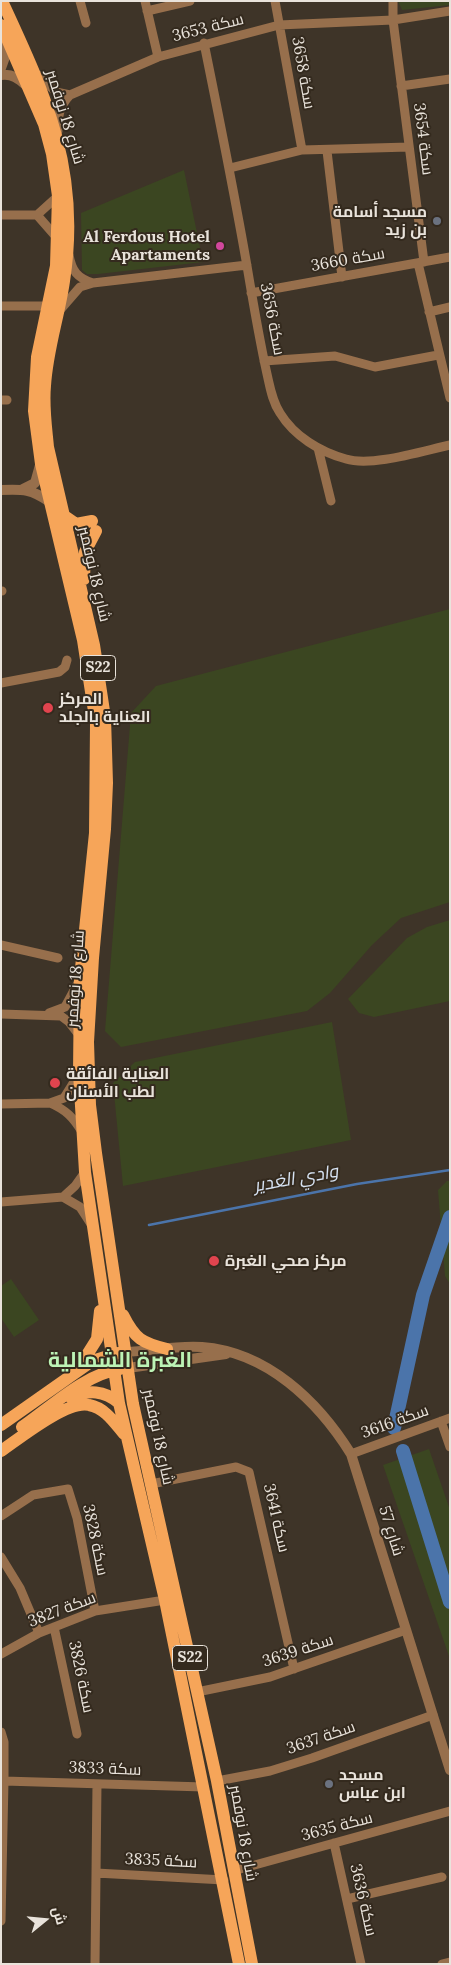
<!DOCTYPE html>
<meta charset="utf-8">
<style>
body{margin:0}
#map{position:relative;width:451px;height:1965px;overflow:hidden;background:#3e3428;font-family:Lora,Cairo,serif}
canvas{display:block}
.frame{position:absolute;inset:0;border:2px solid #e9e3db;pointer-events:none}
.north{position:absolute;left:20px;top:1895px;width:50px;height:50px;-webkit-text-stroke:4px #342a1e;paint-order:stroke;rotate:73deg;font-size:14px;font-weight:700;line-height:20px;text-align:center;color:#e9e3db}
.north::after{content:'';display:block;margin:auto;width:18px;height:22px;background:#e9e3db;clip-path:polygon(50% 0,100% 100%,50% 72%,0 100%)}
</style>
<div id="map">
<canvas width="451" height="1965"></canvas>
<div class="frame"></div>
<div class="north">ش</div>
</div>
<script>
const context = document.querySelector('canvas').getContext('2d');
context.lineJoin = 'round';
function fill(path, color) { context.fillStyle = color; context.fill(path, 'evenodd'); }
function strokePath(path, color, width, dash) { context.strokeStyle = color; context.lineWidth = width; context.lineCap = dash ? 'butt' : 'round'; context.setLineDash(dash || []); context.stroke(path); }
function write(font, color, halo, rows, align = 'center') {
  context.font = font + ' Lora,Cairo,serif'; context.lineWidth = 4; context.setLineDash([]); context.textBaseline = 'middle'; context.strokeStyle = halo; context.fillStyle = color; for (const [text, x, y, turn = 0] of rows) {
    context.save(); context.translate(x, y); context.rotate((+turn || 0) * Math.PI / 180); context.textAlign = isNaN(turn) ? turn : align; if (halo) context.strokeText(text, 0, 0); context.fillText(text, 0, 0); context.restore();
  }
}
fill(new Path2D(`
 M398,1h52v4l-48,5z
 M184,170l19,92 -105,12h-11l-5,-4 -1,-57z
 M450,609v293l-49,16 -29,27 -42,48 -23,18 -186,36 -16,-16 26,-318 25,-27z
 M450,920v81l-76,16 -15,-4 -11,-14 59,-61 20,-11z
 M332,1022l19,118 -228,46 -10,-103 22,-21z
 M447,1181h3v103l-5,-8 -7,-86z
 M11,1279l28,41 -25,17 -13,-19v-32z
 M429,1449l21,61v149l-67,-194z`), '#3b4621');
strokePath(new Path2D(`
 M149,1225l208,-41 93,-14`), '#4b74aa', 2.5);
strokePath(new Path2D(`
 M394,1428l29,-133 27,-78
 M403,1451l47,151`), '#4b74aa', 14);
strokePath(new Path2D(`
 M80,1l6,22
 M145,1l13,56
 M275,1l27,149
 M393,1v19l31,242
 M147,11l43,-10
 M204,43c15,74 30,148 43,223 6,36 12,72 20,108 3,13 5,27 13,39 14,23 40,39 66,46 26,8 76,-8 104,-14
 M38,75l18,17 14,3
 M401,86l49,-7
 M58,131c0,-15 1,-24 12,-36l88,-38 121,-32 114,-5 57,-9
 M327,151l15,126
 M230,168l72,-18 107,-3
 M1,215h36l21,-19
 M37,215l21,24
 M69,255c3,16 8,23 24,28
 M418,263l32,135
 M251,293l199,-36
 M1,306h47
 M60,310l20,-23 13,-4 154,-18
 M429,312l21,-5
 M264,361l71,-5 40,11 63,-12
 M1,400h6
 M318,448l13,53
 M1,591h1
 M1,683l58,-11 6,-5 2,-7
 M1,945l57,13
 M49,1013l16,-6 13,-24
 M1,1014l60,2 8,6 10,13
 M50,1103c16,7 23,14 32,29
 M1,1104l49,-1 14,-5 15,-24
 M63,1197l12,-11 10,-14
 M1,1202l62,-5 17,10 11,17
 M441,1421l9,26
 M351,1454l99,-36
 M151,1484l85,-17 13,5 45,197
 M1,1516l32,-21 35,-6 9,29 18,93
 M1,1557l19,31 19,45
 M54,1627l23,107
 M1,1654l38,-21 56,-22 70,-11
 M197,1692l73,-15 136,-47
 M1,1732l3,10v39l-3,140
 M4,1781l200,6
 M217,1781l53,-10 42,-13 121,-43
 M334,1843l27,121
 M233,1871l217,-60
 M96,1873l128,7
 M347,1899l95,-22
 M95,1964l2,-180
 M442,1964l8,-2`), '#976f4c', 9);
strokePath(new Path2D(`
 M1,68l4,-11 -3,-23
 M1,75c12,-2 19,5 27,12
 M23,489l12,-6 5,-18
 M1,490c23,-1 30,-1 49,12
 M126,1352c25,-1 51,-7 76,-5 65,5 116,54 149,107l99,316
 M128,1368l98,-14`), '#976f4c', 10);
strokePath(new Path2D(`
 M2,1c45,97 79,171 62,280 -5,35 -17,69 -19,105 -2,20 1,40 3,61l46,198 11,73 2,65 -2,46 -12,129 -5,84 2,63 6,48 37,251 84,377 35,183
 M1,25l43,99 8,30 6,42 -2,70 -19,91 -3,54 7,53 42,176 13,84 -1,109 -15,145 -1,95 6,99 34,231 46,197 74,364
 M63,515l13,9 16,-3
 M84,579l1,-27 11,-21
 M123,1315c12,24 19,28 44,34
 M80,1366l17,-27 3,-28
 M70,1397c19,-7 34,-7 49,6
 M1,1425l91,-64 26,-8
 M22,1427c29,-20 63,-53 98,-58
 M1,1451c19,-13 66,-51 88,-46 16,3 25,17 35,29`), '#f6a559', 12);
for (const [x, y, r, color] of [
 [437,221,5,"#6b7280"],
 [220,246,5,"#d1479c"],
 [48,708,6,"#e0444e"],
 [55,1083,6,"#e0444e"],
 [214,1261,6,"#e0444e"],
 [329,1784,5,"#6b7280"]
]) { const dot = new Path2D(); dot.arc(x, y, r, 0, 2 * Math.PI); context.fillStyle = color; context.fill(dot); strokePath(dot, '#342a1e', 2); }
for (const [x, y, w] of [
 [98,668,35],
 [190,1658,35]
]) { const box = new Path2D(); box.roundRect(x - w / 2, y - 12.5, w, 25, 4); context.fillStyle = '#342a1e'; context.fill(box); strokePath(box, '#e9e3db', 1); }
write('bold 15px', '#e9e3db', null, [
 ["S22",98,668],
 ["S22",190,1658]
]);
write('16px', '#e9e3db', '#342a1e', [
 ["سكة 3653",208,28,-14],
 ["سكة 3658",303,73,80],
 ["شارع 18 نوفمبر",65,117,73],
 ["سكة 3654",423,139,83],
 ["سكة 3660",348,260,-10],
 ["سكة 3656",272,319,79],
 ["شارع 18 نوفمبر",94,574,77],
 ["شارع 18 نوفمبر",76,979,-86],
 ["سكة 3616",395,1422,-20],
 ["شارع 18 نوفمبر",158,1437,78],
 ["سكة 3641",276,1518,77],
 ["شارع 57",391,1531,73],
 ["سكة 3828",95,1540,78],
 ["سكة 3827",62,1610,-21],
 ["سكة 3639",298,1651,-18],
 ["سكة 3826",81,1677,78],
 ["سكة 3637",321,1738,-19],
 ["سكة 3833",105,1769,2],
 ["سكة 3635",337,1827,-15],
 ["شارع 18 نوفمبر",243,1833,80],
 ["سكة 3835",161,1861,3],
 ["سكة 3636",363,1900,77]
]);
write('bold 16px', '#e9e3db', '#342a1e', [
 ["مسجد أسامة",427,212,"right"],
 ["بن زيد",427,230,"right"],
 ["Al Ferdous Hotel",210,237,"right"],
 ["Apartaments",210,255,"right"],
 ["المركز",59,699],
 ["العناية بالجلد",59,717],
 ["العناية الفائقة",66,1074],
 ["لطب الأسنان",66,1092],
 ["مركز صحي الغبرة",225,1261],
 ["مسجد",339,1775],
 ["ابن عباس",339,1793]
], 'left');
write('italic 18px', '#d7e3f3', '#342a1e', [
 ["وادي الغدير",296,1179,-10]
]);
write('bold 21px', '#bcf3b5', '#342a1e', [
 ["الغبرة الشمالية",120,1361]
]);
</script>
